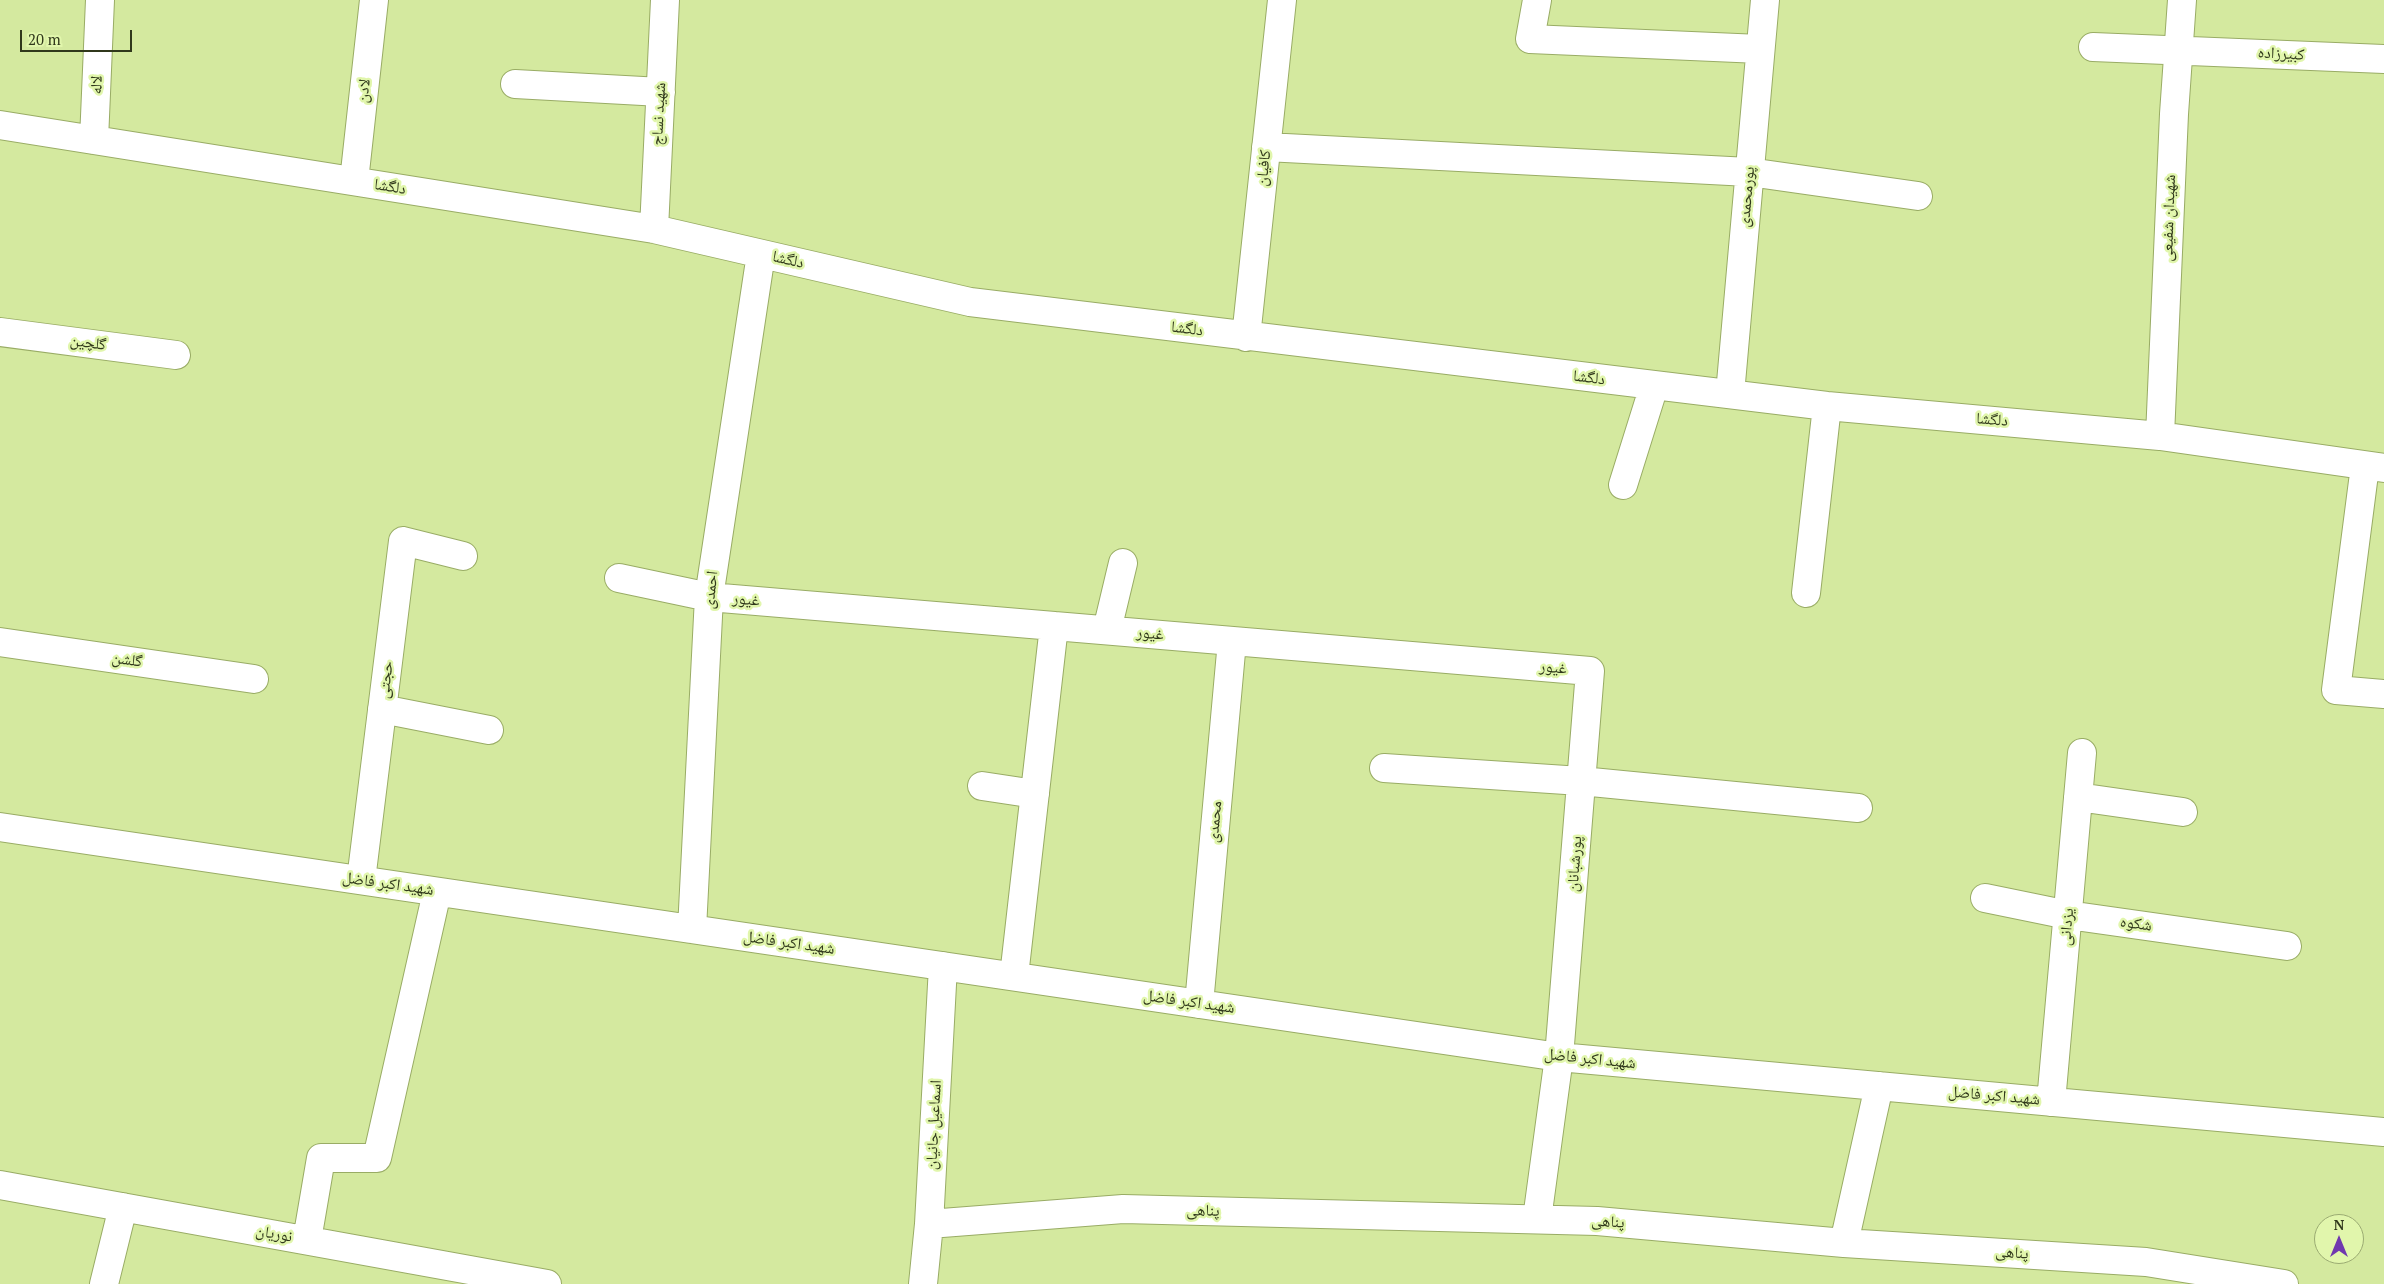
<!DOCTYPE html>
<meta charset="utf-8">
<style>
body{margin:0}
#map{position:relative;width:2384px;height:1284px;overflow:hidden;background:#d4e99f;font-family:"PT Serif",serif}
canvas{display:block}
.north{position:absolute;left:2314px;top:1214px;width:50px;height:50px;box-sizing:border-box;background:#e1f6ac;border:1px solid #9aaa72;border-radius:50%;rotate:0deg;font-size:14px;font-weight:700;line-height:20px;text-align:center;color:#30381b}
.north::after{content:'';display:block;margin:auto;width:18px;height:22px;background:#7038af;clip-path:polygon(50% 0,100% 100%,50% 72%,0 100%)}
.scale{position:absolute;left:20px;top:30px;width:112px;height:22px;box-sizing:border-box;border:2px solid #30381b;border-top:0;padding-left:6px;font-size:15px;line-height:18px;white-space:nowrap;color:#30381b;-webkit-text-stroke:4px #e1f6ac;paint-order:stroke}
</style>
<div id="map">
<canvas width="2384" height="1284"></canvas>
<div class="north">N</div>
<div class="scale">20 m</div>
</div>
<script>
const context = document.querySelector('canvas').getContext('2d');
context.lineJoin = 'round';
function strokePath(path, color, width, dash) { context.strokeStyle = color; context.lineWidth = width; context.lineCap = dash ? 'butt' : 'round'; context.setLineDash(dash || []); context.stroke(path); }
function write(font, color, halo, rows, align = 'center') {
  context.font = font + ' "PT Serif","Noto Naskh Arabic",serif'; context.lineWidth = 5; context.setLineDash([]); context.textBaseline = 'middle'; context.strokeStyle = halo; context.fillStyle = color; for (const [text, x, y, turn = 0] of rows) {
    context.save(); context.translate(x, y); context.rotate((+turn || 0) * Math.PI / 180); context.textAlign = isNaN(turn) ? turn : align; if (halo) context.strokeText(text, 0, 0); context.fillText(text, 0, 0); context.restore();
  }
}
const minor = new Path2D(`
 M1537,0l-7,39 230,10
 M2093,47l291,12
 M515,84l146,8
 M0,125l654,104 316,73 857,104 333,30 224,32
 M94,140l6,-140
 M1266,147l483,25 169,24
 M354,181l20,-181
 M654,229l11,-229
 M0,332l176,23
 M1246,337l36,-337
 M1730,394l35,-394
 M2160,436l14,-322 8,-114
 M2365,466l-29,224 48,4
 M1623,485l31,-99
 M619,578l90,19 881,74 -31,386 -22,162
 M1806,593l21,-187
 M1107,630l16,-67
 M0,642l254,37
 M382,709l107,21
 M1384,768l197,13 277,27
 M982,786l53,8
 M2078,797l105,15
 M0,827l1559,230 825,75
 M361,880l42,-339 60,15
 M1985,898l83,17 219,31
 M692,929l17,-332 52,-343
 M1014,976l40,-350
 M1199,1004l33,-363
 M2051,1102l31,-349
 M0,1185l547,99
 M929,1224l194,-15 474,12 247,22 302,19 138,22
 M307,1240l14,-82h56l60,-266
 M1844,1243l35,-157
 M104,1284l19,-77
 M923,1284l6,-60 14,-258`);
strokePath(minor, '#99ac65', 30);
strokePath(minor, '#fff', 28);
write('16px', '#30381b', '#e1f6ac', [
 ["کبیرزاده",2281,54,3],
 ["لاله",97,85,-88],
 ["لادن",364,91,-84],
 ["شهید نساج",659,114,-87],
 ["کافیان",1264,168,-84],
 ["دلگشا",390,187,9],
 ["پورمحمدی",1747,197,-85],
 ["شهیدان شفیعی",2169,218,-88],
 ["دلگشا",788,260,13],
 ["دلگشا",1187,329,7],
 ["گلچین",88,343,8],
 ["دلگشا",1589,378,7],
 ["دلگشا",1992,420,5],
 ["احمدی",711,590,-84],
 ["غیور",746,600,5],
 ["غیور",1150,634,5],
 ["گلشن",127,660,8],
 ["غیور",1553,668,5],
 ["حجتی",386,680,-83],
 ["محمدی",1215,822,-85],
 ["پورشبانان",1575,864,-86],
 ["شهید اکبر فاضل",388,884,8],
 ["شکوه",2136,924,8],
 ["یزدانی",2067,927,-85],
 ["شهید اکبر فاضل",789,943,8],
 ["شهید اکبر فاضل",1189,1002,8],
 ["شهید اکبر فاضل",1590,1059,6],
 ["شهید اکبر فاضل",1994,1096,5],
 ["اسماعیل جانیان",934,1125,-87],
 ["پناهی",1203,1211,1],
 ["پناهی",1608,1222,4],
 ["نوریان",274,1234,10],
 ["پناهی",2012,1253,4]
]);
</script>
